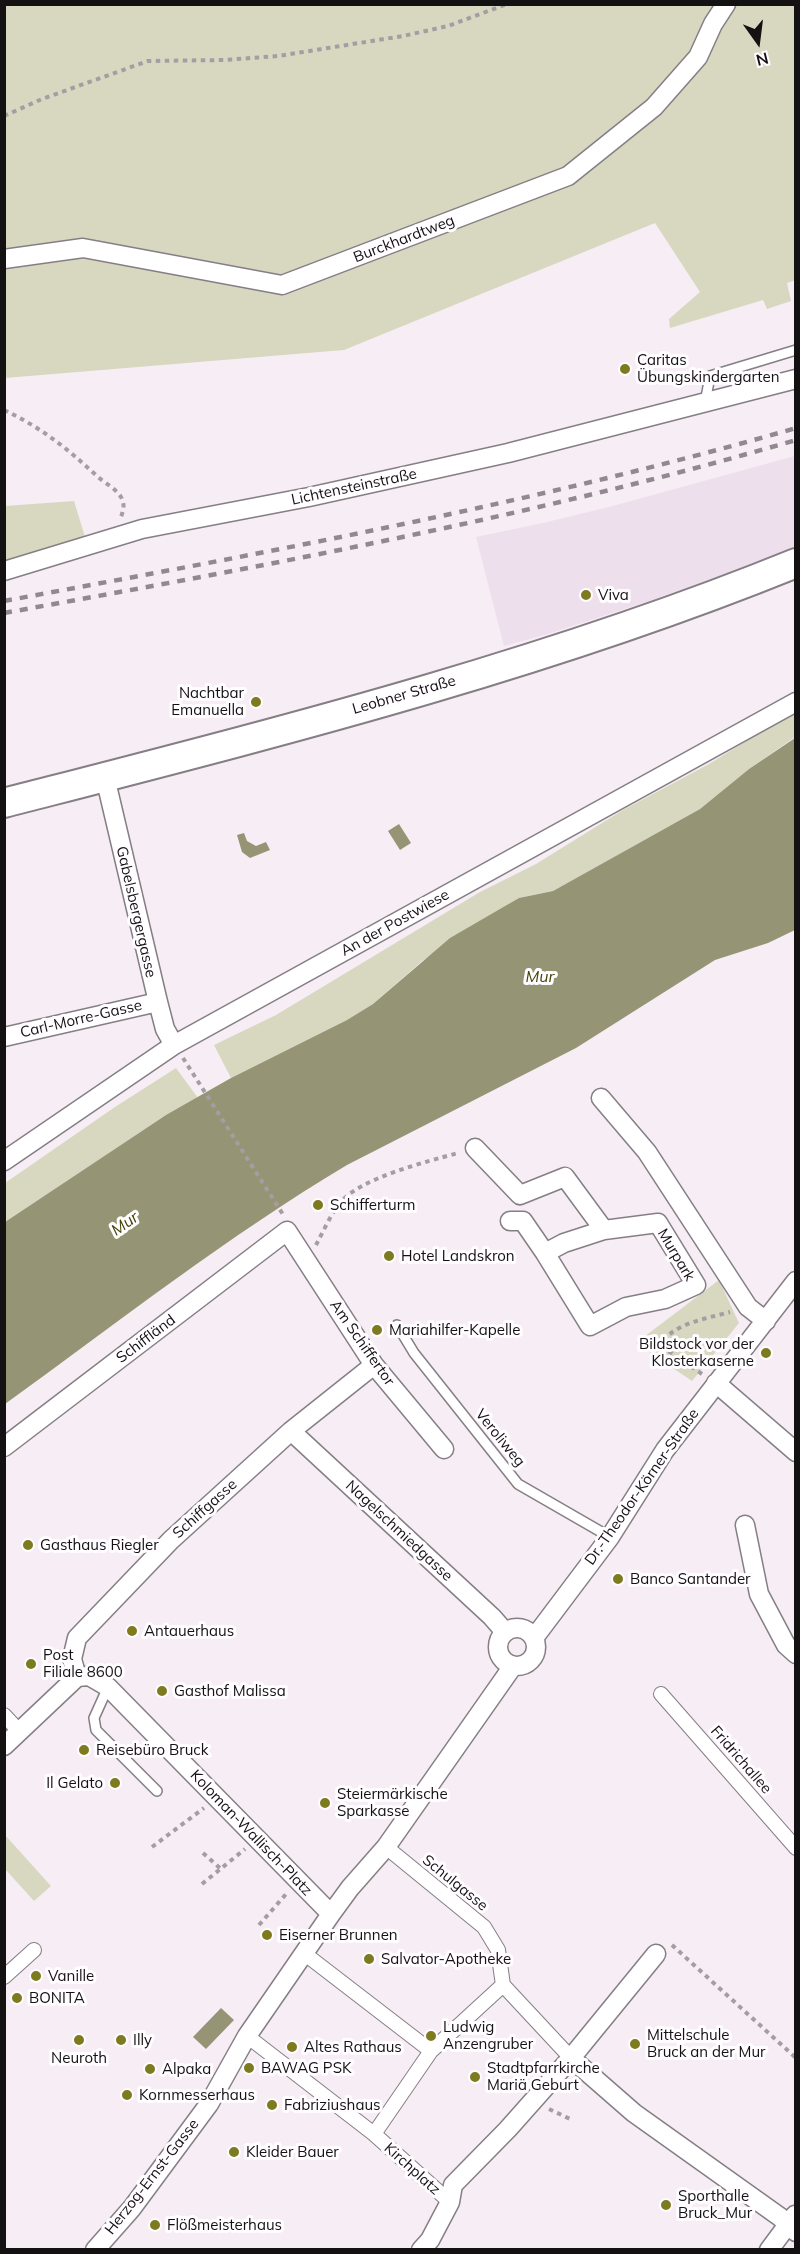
<!DOCTYPE html>
<meta charset="utf-8">
<style>
body{margin:0}
#map{position:relative;width:800px;height:2254px;overflow:hidden;background:#f6edf5;font-family:Mulish,sans-serif}
canvas{display:block}
.frame{position:absolute;inset:0;border:6px solid #141113;pointer-events:none}
.north{position:absolute;left:728px;top:12px;width:60px;height:60px;-webkit-text-stroke:4px #fffdff;paint-order:stroke;rotate:166deg;font-size:16px;font-weight:700;line-height:24px;text-align:center;color:#141113}
.north::after{content:'';display:block;margin:auto;width:21px;height:27px;background:#141113;clip-path:polygon(50% 0,100% 100%,50% 72%,0 100%)}
</style>
<div id="map">
<canvas width="800" height="2254"></canvas>
<div class="frame"></div>
<div class="north">N</div>
</div>
<script>
const context = document.querySelector('canvas').getContext('2d');
context.lineJoin = 'round';
function fill(path, color) { context.fillStyle = color; context.fill(path, 'evenodd'); }
function strokePath(path, color, width, dash) { context.strokeStyle = color; context.lineWidth = width; context.lineCap = dash ? 'butt' : 'round'; context.setLineDash(dash || []); context.stroke(path); }
function write(font, color, halo, rows, align = 'center') {
  context.font = font + ' Mulish,sans-serif'; context.lineWidth = 6; context.setLineDash([]); context.textBaseline = 'middle'; context.strokeStyle = halo; context.fillStyle = color; for (const [text, x, y, turn = 0] of rows) {
    context.save(); context.translate(x, y); context.rotate((+turn || 0) * Math.PI / 180); context.textAlign = isNaN(turn) ? turn : align; if (halo) context.strokeText(text, 0, 0); context.fillText(text, 0, 0); context.restore();
  }
}
fill(new Path2D(`
 M795,456v93l-146,52 -101,33 -44,12 -28,-109 67,-14 66,-16z`), '#eedfec');
fill(new Path2D(`
 M5,5h790l1,275 -9,3 4,18 -24,8 -4,-9 -93,28 -1,-9 31,-27 -45,-69 -311,127 -339,28z
 M74,501l11,36 -80,28v-59z
 M795,711v26l-46,32 -49,40 -147,82 -34,7 -97,63 -49,43 -26,16 -116,58 -17,-33 62,-30 204,-123 56,-28 87,-54 86,-46z
 M176,1068l22,30 -32,17 -161,107v-39l110,-76z
 M719,1280l20,43 -47,58 -56,-38z
 M5,1835l46,51 -17,15 -29,-32z`), '#d8d8c1');
fill(new Path2D(`
 M795,738v192l-27,13 -53,17 -139,88 -229,117c-119,71 -230,158 -342,239v-182l161,-107 65,-37 116,-58 26,-16 77,-66 69,-40 34,-7 147,-82 49,-40z
 M399,824l12,19 -11,7 -12,-19z
 M244,833l3,8 9,5 10,-4 4,8 -20,8 -8,-6 -5,-17z
 M221,2008l13,12 -28,29 -13,-12z`), '#959575');
const service = new Path2D(`
 M705,403l5,-27 86,-26
 M397,1325l17,28 104,131 92,53
 M108,1687l-14,31 2,12 61,61`);
const pedestrian = new Path2D(`
 M661,1694l135,154
 M4,1715l16,17
 M386,1847l98,80 14,23 5,35
 M305,1954l126,97
 M4,1977l30,-27
 M247,2036l127,98
 M450,2202l-76,-68 57,-83 72,-66 68,73`);
const minor = new Path2D(`
 M4,259l79,-11 199,37 286,-109 86,-69 44,-50 15,-33 13,-20
 M4,571l138,-42 167,-32 199,-44 288,-74
 M105,777l53,225 7,27 9,16
 M4,1037l154,-35
 M601,1098l46,54 101,155 18,14
 M475,1148l45,47 45,-18 39,53 -40,13 -19,10 -22,-32h-13
 M4,1161l170,-116 622,-343
 M545,1253l45,73 36,-19 39,-8 31,-14 -38,-62 -54,7
 M716,1383l80,69
 M291,1431l201,186 13,15
 M4,1447l283,-216 87,134 70,84
 M745,1525l14,69 27,51 10,9
 M498 1647a19 19 0 1 1 38 0a19 19 0 1 1-38 0Z
 M534,1638l76,-101 55,-87 131,-169
 M77,1677l-5,-18 5,-21 94,-98 120,-109 83,-66
 M4,1746l73,-69 12,-1 19,11 223,227
 M571,2058l63,55 146,104 16,15
 M95,2250l37,-42 77,-104 38,-68 84,-122 19,-26 36,-41 127,-181
 M421,2250l9,-10 20,-38 3,-17 55,-56 63,-71 85,-104
 M769,2250l26,-35`);
const primary = new Path2D(`
 M4,803c267,-69 536,-136 792,-240`);
strokePath(service, '#867e85', 12);
strokePath(pedestrian, '#867e85', 16);
strokePath(minor, '#867e85', 21);
strokePath(primary, '#867e85', 32);
strokePath(new Path2D(`
 M4,116l38,-17 106,-38 76,-1 54,-4 125,-20 45,-10 59,-22
 M4,410c38,18 64,39 94,67 7,6 20,13 24,22 3,6 1,12 -1,18
 M183,1058l101,158
 M316,1245c7,-13 14,-29 23,-41 20,-26 87,-42 119,-51
 M702,1374l-35,-24 -5,-9c18,-19 43,-22 68,-29
 M152,1847l52,-39
 M203,1853l18,16
 M202,1884l43,-35
 M259,1925l28,-32
 M672,1945l124,113
 M549,2109l21,10`), '#a49ea3', 4, [4.5, 4.5]);
strokePath(service, '#fff', 9);
strokePath(pedestrian, '#fff', 14);
strokePath(minor, '#fff', 18);
strokePath(primary, '#fff', 28);
strokePath(new Path2D(`
 M4,601c266,-49 532,-98 792,-173
 M4,613c267,-48 532,-97 792,-173`), '#908a8f', 4.5, [8, 8]);
for (const [x, y, r, color] of [
 [625,369,6,"#7d7a20"],
 [586,595,6,"#7d7a20"],
 [256,702,6,"#7d7a20"],
 [318,1205,6,"#7d7a20"],
 [389,1256,6,"#7d7a20"],
 [377,1330,6,"#7d7a20"],
 [766,1353,6,"#7d7a20"],
 [28,1545,6,"#7d7a20"],
 [618,1579,6,"#7d7a20"],
 [132,1631,6,"#7d7a20"],
 [31,1664,6,"#7d7a20"],
 [162,1691,6,"#7d7a20"],
 [84,1750,6,"#7d7a20"],
 [115,1783,6,"#7d7a20"],
 [325,1803,6,"#7d7a20"],
 [267,1935,6,"#7d7a20"],
 [369,1959,6,"#7d7a20"],
 [36,1976,6,"#7d7a20"],
 [17,1998,6,"#7d7a20"],
 [431,2036,6,"#7d7a20"],
 [79,2040,6,"#7d7a20"],
 [121,2040,6,"#7d7a20"],
 [635,2044,6,"#7d7a20"],
 [292,2047,6,"#7d7a20"],
 [249,2068,6,"#7d7a20"],
 [150,2069,6,"#7d7a20"],
 [475,2077,6,"#7d7a20"],
 [127,2095,6,"#7d7a20"],
 [272,2105,6,"#7d7a20"],
 [234,2152,6,"#7d7a20"],
 [666,2205,6,"#7d7a20"],
 [155,2225,6,"#7d7a20"]
]) { const dot = new Path2D(); dot.arc(x, y, r, 0, 2 * Math.PI); context.fillStyle = color; context.fill(dot); strokePath(dot, '#fffdff', 2); }
write('15px', '#141113', '#fffdff', [
 ["Burckhardtweg",404,239,-21],
 ["Lichtensteinstraße",354,487,-12],
 ["Leobner Straße",404,695,-16],
 ["Gabelsbergergasse",136,912,77],
 ["An der Postwiese",395,923,-29],
 ["Carl-Morre-Gasse",81,1019,-13],
 ["Murpark",676,1255,59],
 ["Schiffländ",146,1339,-37],
 ["Am Schiffertor",362,1343,55],
 ["Veroliweg",500,1438,51],
 ["Dr.-Theodor-Körner-Straße",642,1487,-55],
 ["Schiffgasse",205,1509,-42],
 ["Nagelschmiedgasse",399,1531,43],
 ["Fridrichallee",741,1760,49],
 ["Koloman-Wallisch-Platz",251,1833,46],
 ["Schulgasse",455,1883,39],
 ["Kirchplatz",412,2169,42],
 ["Herzog-Ernst-Gasse",152,2177,-52]
]);
write('15px', '#141113', '#fffdff', [
 ["Caritas",637,360],
 ["Übungskindergarten",637,377],
 ["Viva",598,595],
 ["Nachtbar",244,693,"right"],
 ["Emanuella",244,710,"right"],
 ["Schifferturm",330,1205],
 ["Hotel Landskron",401,1256],
 ["Mariahilfer-Kapelle",389,1330],
 ["Bildstock vor der",754,1344,"right"],
 ["Klosterkaserne",754,1361,"right"],
 ["Gasthaus Riegler",40,1545],
 ["Banco Santander",630,1579],
 ["Antauerhaus",144,1631],
 ["Post",43,1655],
 ["Filiale 8600",43,1672],
 ["Gasthof Malissa",174,1691],
 ["Reisebüro Bruck",96,1750],
 ["Il Gelato",103,1783,"right"],
 ["Steiermärkische",337,1794],
 ["Sparkasse",337,1811],
 ["Eiserner Brunnen",279,1935],
 ["Salvator-Apotheke",381,1959],
 ["Vanille",48,1976],
 ["BONITA",29,1998],
 ["Ludwig",443,2027],
 ["Anzengruber",443,2044],
 ["Mittelschule",647,2035],
 ["Bruck an der Mur",647,2052],
 ["Illy",133,2040],
 ["Altes Rathaus",304,2047],
 ["Neuroth",79,2058,"center"],
 ["BAWAG PSK",261,2068],
 ["Stadtpfarrkirche",487,2068],
 ["Mariä Geburt",487,2085],
 ["Alpaka",162,2069],
 ["Kornmesserhaus",139,2095],
 ["Fabriziushaus",284,2105],
 ["Kleider Bauer",246,2152],
 ["Sporthalle",678,2196],
 ["Bruck_Mur",678,2213],
 ["Flößmeisterhaus",167,2225]
], 'left');
write('italic 16px', '#464409', '#fffdff', [
 ["Mur",540,977],
 ["Mur",125,1224,-35]
]);
</script>
